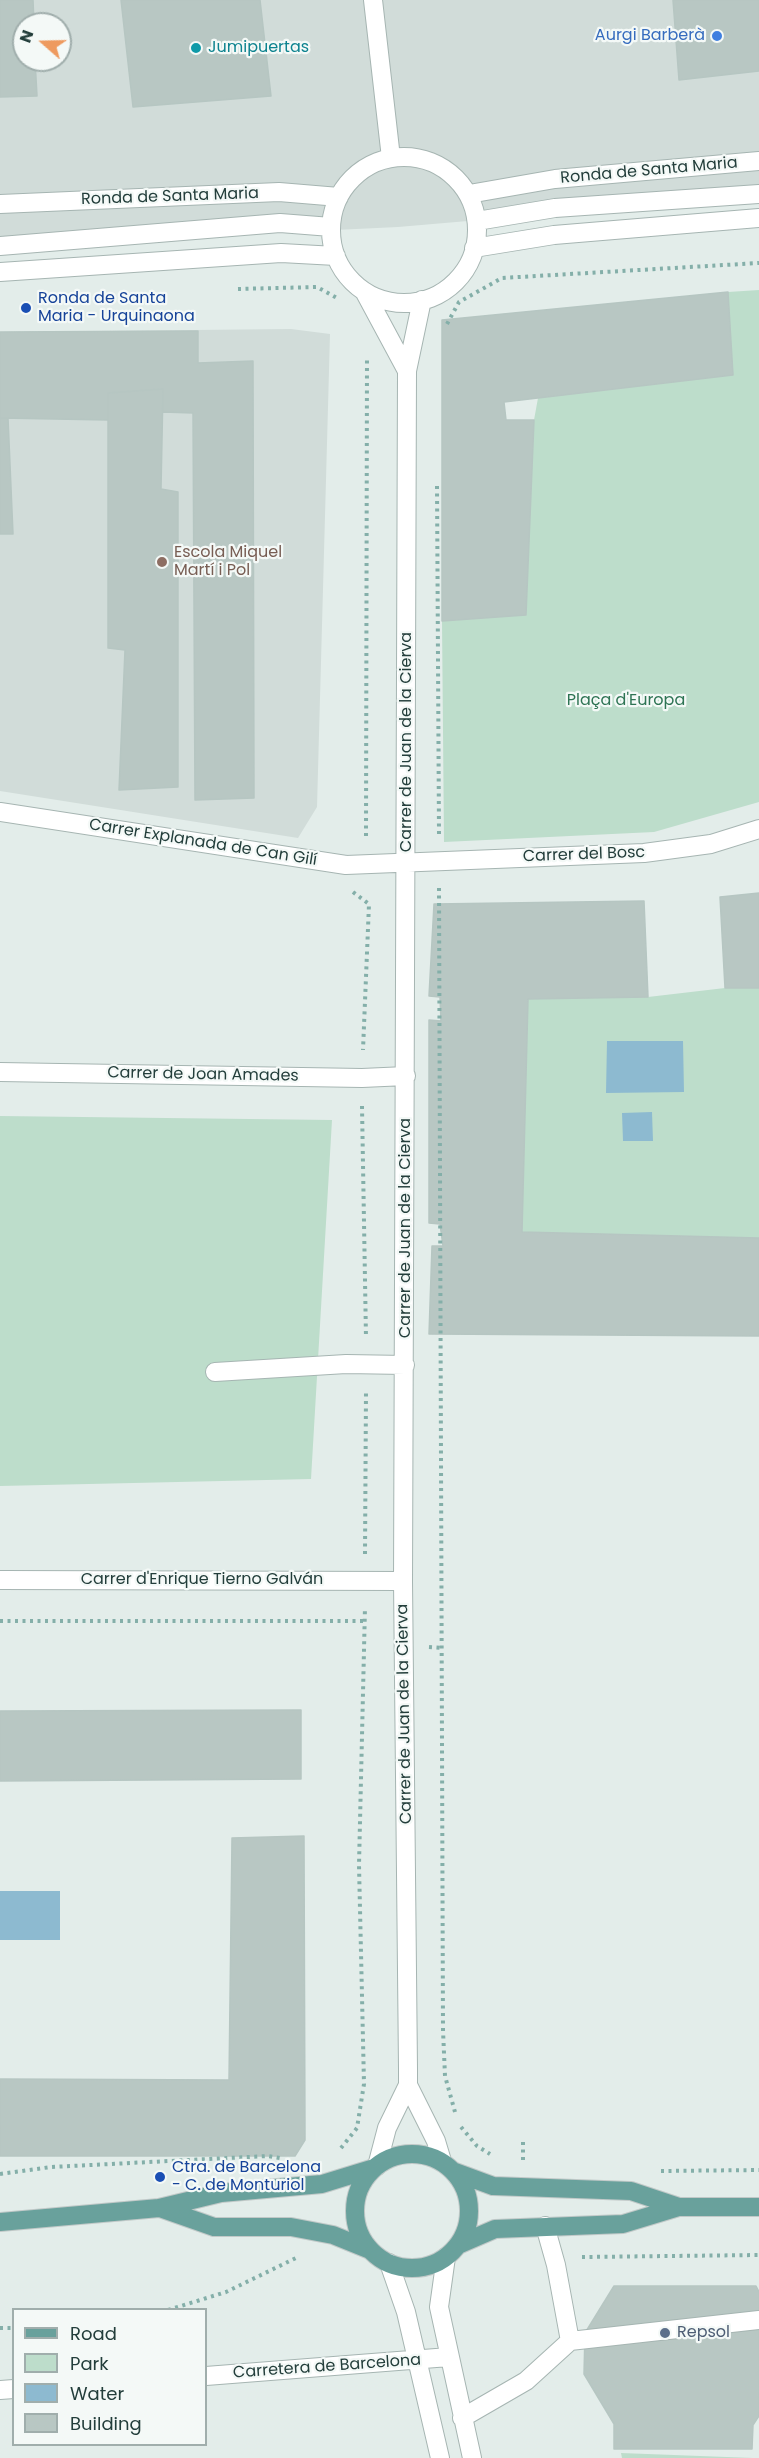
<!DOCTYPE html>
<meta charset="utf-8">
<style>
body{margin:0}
#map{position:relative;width:759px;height:2458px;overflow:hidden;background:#e3edea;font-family:Poppins,sans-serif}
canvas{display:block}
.legend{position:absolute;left:12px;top:2308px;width:195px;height:138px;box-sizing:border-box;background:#f4f9f7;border:2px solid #a0aeac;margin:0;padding:8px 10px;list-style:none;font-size:18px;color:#233e3b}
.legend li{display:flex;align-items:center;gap:12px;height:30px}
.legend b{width:30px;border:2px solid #a0aeac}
.north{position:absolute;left:12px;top:12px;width:60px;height:60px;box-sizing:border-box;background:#f4f9f7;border:2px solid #a0aeac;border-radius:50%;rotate:290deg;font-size:16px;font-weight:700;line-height:24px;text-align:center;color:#233e3b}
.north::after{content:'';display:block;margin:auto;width:21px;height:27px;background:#ee9a5f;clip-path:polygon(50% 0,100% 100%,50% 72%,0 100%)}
</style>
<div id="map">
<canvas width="759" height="2458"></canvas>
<ul class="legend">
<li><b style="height:8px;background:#69a19c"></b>Road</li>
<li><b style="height:16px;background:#bdddcb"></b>Park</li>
<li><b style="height:16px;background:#8dbad0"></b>Water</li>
<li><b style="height:16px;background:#b8c7c3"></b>Building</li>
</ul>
<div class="north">N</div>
</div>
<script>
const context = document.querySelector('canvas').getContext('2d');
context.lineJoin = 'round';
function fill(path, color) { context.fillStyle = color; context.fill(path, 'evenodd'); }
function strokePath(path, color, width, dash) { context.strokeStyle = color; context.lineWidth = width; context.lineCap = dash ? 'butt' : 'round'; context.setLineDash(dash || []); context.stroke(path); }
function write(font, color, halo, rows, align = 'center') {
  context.font = font + ' Poppins,sans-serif'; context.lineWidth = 4.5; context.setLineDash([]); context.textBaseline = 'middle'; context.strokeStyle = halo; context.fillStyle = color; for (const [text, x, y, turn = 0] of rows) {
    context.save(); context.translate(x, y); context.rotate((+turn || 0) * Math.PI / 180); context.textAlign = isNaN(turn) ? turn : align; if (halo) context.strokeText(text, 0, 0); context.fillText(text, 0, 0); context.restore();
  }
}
fill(new Path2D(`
 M0,0h759v196l-361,31 -398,19zM24,24h36v36h-36z
 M291,329l39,5 -13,473 -19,31 -298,-47v-459z`), '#d1dcd9');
fill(new Path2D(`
 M759,290v512l-105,30 -210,10 -2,-221 84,-6 8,-195 4,-22 195,-23 -5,-83z
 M725,988h34v250l-237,-6 6,-233 120,-2z
 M0,1116l332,4 -21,359 -311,7z
 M621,2453l132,5h-131z`), '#bdddcb');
fill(new Path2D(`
 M607,1041h76l1,51 -78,1z
 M652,1112l1,29h-30l-1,-28z
 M0,1891h60v49h-60z`), '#8dbad0');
const building = new Path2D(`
 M0,0h33l1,24h-10v36h11l2,36 -37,1z
 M121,0h139l11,96 -138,11z
 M673,0h86v71l-80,9z
 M728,292l5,83 -229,27 2,18h28l-8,195 -84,6v-301z
 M198,331v32l55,-2 1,437 -59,2 -2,-387 -30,-1v-23l-55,4v27l-108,-2v-86z
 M163,389l-2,100 17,3v295l-59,3 6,-140 -17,-2v-255z
 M0,418h8l5,116h-13z
 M759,893v95h-34l-5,-91z
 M644,901l4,96 -120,2 -6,233 237,6v98l-330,-2 3,-88h11l-3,-22 -11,-1v-203l12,1 -1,-24 -11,-1 5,-92z
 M301,1710v69l-301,2v-70z
 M304,1836l1,304 -10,16h-295v-77l229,1 3,-242z
 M614,2286h142l3,6v124l-6,9 -1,24h-138v-25l-30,-50 1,-41z`);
fill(building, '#b8c7c3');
strokePath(building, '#b6c6c2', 1.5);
const minor = new Path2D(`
 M373,0l18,158
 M331 230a73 73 0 1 1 146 0a73 73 0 1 1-146 0Z
 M469,194l86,-15 204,-18
 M0,204l279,-12 60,5
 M477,221l78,-13 204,-14
 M0,246l280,-23 51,4
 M474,248l80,-13 205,-17
 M0,272l281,-19 55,3
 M364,291l43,80
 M0,812l346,53 298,-12 67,-9 48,-15
 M0,1072l362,6 44,-2
 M215,1372l131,-8 59,1
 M0,1580l403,1
 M408,2085l28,56 6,20
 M377,2166l10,-38 21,-43v-16l-5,-488 4,-1210 15,-71
 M545,2226l11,39 14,76
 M446,2257l-7,50 33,151
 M389,2263l17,49 34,146
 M206,2376l243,-19
 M0,2390l14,-1
 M462,2418l64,-37 44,-40 189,-21`);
const major = new Path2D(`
 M355 2211a57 57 0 1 1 114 0a57 57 0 1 1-114 0Z
 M455,2172l38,14 138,5 48,16
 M160,2208l54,19h77l42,8 37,15
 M0,2222l159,-14 62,-15 101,-9 52,-16
 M458,2245l37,-16 128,-5 56,-17h80`);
strokePath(minor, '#a6b5b2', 20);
strokePath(major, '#c1c9c8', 20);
strokePath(new Path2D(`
 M238,289l79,-2 20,11
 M447,324l12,-22 43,-24 257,-15
 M437,486l2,349
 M366,836l1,-480
 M439,888l4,1142 2,46 10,36
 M353,892l16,12 -6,146
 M362,1106l4,232
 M365,1554l1,-163
 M0,1621h365
 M429,1647l14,1
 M461,2127l16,19 13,8
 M341,2148l16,-20 7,-44 -5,-219 6,-258
 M523,2160v-19
 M661,2171l98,-1
 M0,2174l51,-7 217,-11 12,2
 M582,2257l177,-2
 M168,2310l58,-18 72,-35
 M0,2328h14`), '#84afa9', 4, [3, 4.5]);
strokePath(minor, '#fff', 18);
strokePath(major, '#69a19c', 18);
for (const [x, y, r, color] of [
 [717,36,6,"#3f7fe0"],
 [196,48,6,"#0f9aa8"],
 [26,308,6,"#1a4fb4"],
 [162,562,6,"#8d6e63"],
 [160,2177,6,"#1a4fb4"],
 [665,2333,6,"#5c6f8a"]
]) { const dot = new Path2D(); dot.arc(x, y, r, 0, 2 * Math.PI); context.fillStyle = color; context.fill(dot); strokePath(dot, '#f4f9f7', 2); }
write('16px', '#366cbe', '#f4f9f7', [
 ["Aurgi Barberà",705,36]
], 'right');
write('16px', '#0d838f', '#f4f9f7', [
 ["Jumipuertas",208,48]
], 'left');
write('16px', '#233e3b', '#f4f9f7', [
 ["Ronda de Santa Maria",649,171,-5],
 ["Ronda de Santa Maria",170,197,-2],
 ["Carrer de Juan de la Cierva",407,742,-90],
 ["Carrer Explanada de Can Gilí",203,843,9],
 ["Carrer del Bosc",584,855,-2],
 ["Carrer de Joan Amades",203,1075,1],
 ["Carrer de Juan de la Cierva",406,1228,-90],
 ["Carrer d'Enrique Tierno Galván",202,1580],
 ["Carrer de Juan de la Cierva",405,1714,-91],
 ["Carretera de Barcelona",327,2367,-4]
]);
write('16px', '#164399', '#f4f9f7', [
 ["Ronda de Santa",38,299],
 ["Maria - Urquinaona",38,317],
 ["Ctra. de Barcelona",172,2168],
 ["- C. de Monturiol",172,2186]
], 'left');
write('16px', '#785e54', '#f4f9f7', [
 ["Escola Miquel",174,553],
 ["Martí i Pol",174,571]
], 'left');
write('16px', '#2e7454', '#f4f9f7', [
 ["Plaça d'Europa",626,701]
]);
write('16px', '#4e5e75', '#f4f9f7', [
 ["Repsol",677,2333]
], 'left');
</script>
